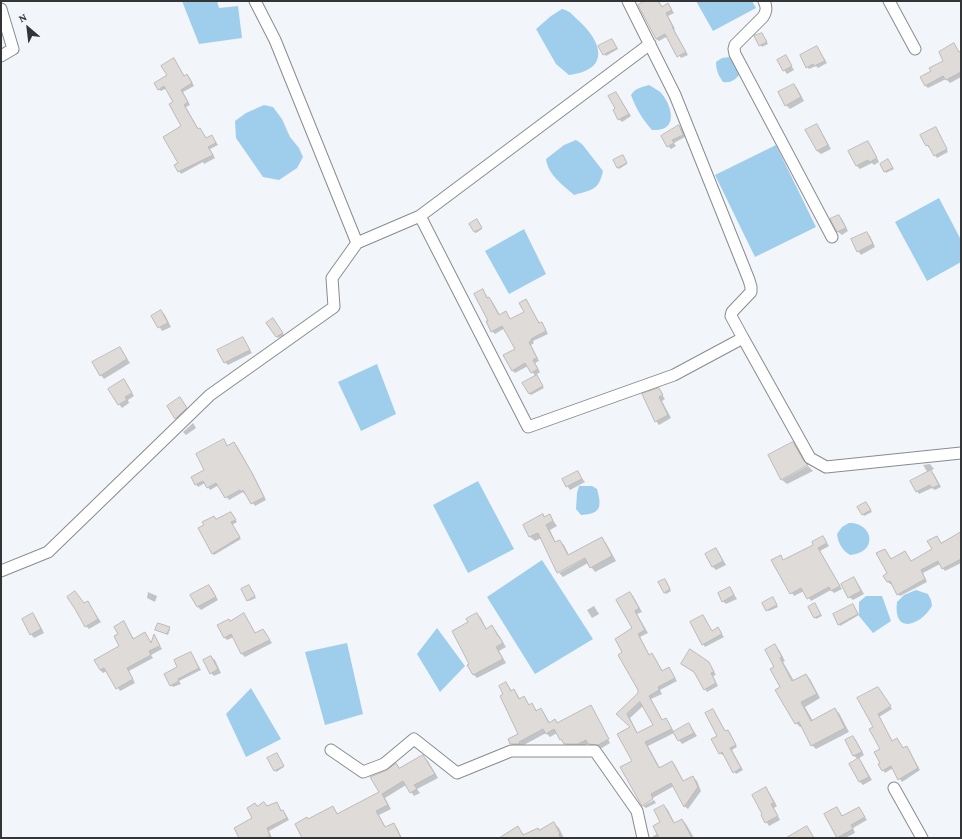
<!DOCTYPE html>
<style>
body{margin:0}
#map{position:relative;width:962px;height:839px;overflow:hidden;background:#f2f5f9;font-family:"Crimson Pro",serif}
canvas{display:block}
.frame{position:absolute;inset:0;border:2px solid #333436;pointer-events:none}
.north{position:absolute;left:8px;top:8px;width:40px;height:40px;-webkit-text-stroke:3px #f2f5f9;paint-order:stroke;rotate:332deg;font-size:11px;font-weight:700;line-height:16px;text-align:center;color:#333436}
.north::after{content:'';display:block;margin:auto;width:14px;height:18px;background:#333436;clip-path:polygon(50% 0,100% 100%,50% 72%,0 100%)}
</style>
<div id="map">
<canvas width="962" height="839"></canvas>
<div class="frame"></div>
<div class="north">N</div>
</div>
<script>
const context = document.querySelector('canvas').getContext('2d');
context.lineJoin = 'round';
function fill(path, color) { context.fillStyle = color; context.fill(path, 'evenodd'); }
function strokePath(path, color, width, dash) { context.strokeStyle = color; context.lineWidth = width; context.lineCap = dash ? 'butt' : 'round'; context.setLineDash(dash || []); context.stroke(path); }
fill(new Path2D(`
 M182,1h35l2,7 19,-2 4,32 -43,6z
 M696,1h56l4,7 -43,23z
 M562,9c10,3 9,5 17,12 24,22 31,49 -10,54l-13,-11 -20,-35 15,-13z
 M730,57l4,4 6,13c-5,6 -9,9 -17,8 -4,-6 -7,-11 -7,-20l6,-4z
 M649,85c4,3 10,5 13,9 11,14 16,38 -10,36 -9,-10 -16,-21 -21,-35 4,-7 11,-8 18,-10z
 M264,105l9,2 9,12 8,18 9,11 4,9 -6,11 -18,12 -16,-3 -27,-39 -1,-17 11,-8z
 M576,140l6,4 21,27c-4,19 -11,19 -29,24 -11,-10 -26,-20 -28,-36l18,-14z
 M776,145l40,82 -61,30 -40,-82z
 M939,198l22,42v22l-34,19 -32,-59z
 M524,229l22,45 -37,20 -24,-43z
 M377,364l19,50 -35,17 -23,-49z
 M478,481l36,68 -46,24 -35,-68z
 M579,486h13l5,3c5,18 4,25 -16,26l-5,-6 1,-16z
 M849,523c23,-1 31,29 1,32 -8,-5 -12,-12 -13,-21l5,-7z
 M542,560l51,79 -58,35 -48,-77z
 M916,590l12,4 3,6 1,6c-12,20 -39,29 -35,-4l7,-7z
 M866,596h16l9,25 -18,12 -14,-17v-14z
 M437,628l28,38 -25,26 -23,-38z
 M347,643l16,71 -38,11 -20,-73z
 M251,688l30,51 -35,18 -20,-43z`), '#9eceec');
fill(new Path2D(`
 M647,1h12l3,6 6,-3 6,9 -6,3 7,13 -1,1 14,25 -7,3 -13,-22 -9,5 -3,-2z
 M763,35l5,9 -6,3 -6,-10z
 M613,41l5,8 -12,7 -6,-10z
 M954,45l6,8 1,-1v25l-11,6 -4,-4 -18,9 -3,-3 20,-24z
 M817,47l10,16 -9,5 -2,-2 -7,3 -2,-2z
 M786,57l8,13 -7,4 -3,-4z
 M174,59l11,18 2,-1 3,2 4,8 -11,6 7,13 -4,2 13,23 3,2 5,7 5,-3 6,9 -8,4 5,9 -11,6 -1,-2 -22,12 -6,-9 4,-2 4,-37 -9,-24 -7,-14 -6,3 -3,-2 10,-13z
 M794,85l3,3 7,13 -14,8 -4,-4z
 M616,93l15,23 -9,6 -3,-3 -3,-10z
 M816,125l4,4 11,20 -10,5 -4,-3z
 M679,126l3,3 3,8 -11,6 2,3 -5,3 -3,-3z
 M936,128l2,3 10,21 -11,6 -7,-11 -1,1 -2,-3z
 M868,143l3,3 8,16 -5,3 -2,-2 -12,6 -3,-3z
 M624,157l3,7 -8,5 -1,-1z
 M888,161l6,8 -8,4 -5,-8z
 M839,216l3,3 6,12 -6,4 -4,-3 -6,-12z
 M478,222l4,7 -6,4 -2,-1z
 M867,233l3,3 5,11 -14,8 -3,-4z
 M483,290l5,8 4,3 8,14 6,-3 5,8 15,-8v-12l14,24 1,-1 3,3 4,8 -15,7 1,2 -3,2 8,16 -4,2 5,9 -4,3 8,13 -13,7 -2,-2 7,-16 -8,-11 -13,7 -3,-3 4,-21 -11,-21 -10,6 -3,-3z
 M161,311l4,4 6,12 -9,4 -9,-15z
 M274,321l10,14 -6,3 -2,-2z
 M243,338l9,15 -24,12 -3,-3z
 M120,348l10,15 -26,16 -3,-4z
 M127,384l7,12 -6,4 1,3 -7,5 -3,-4z
 M658,389l7,10 -3,2 9,17 -12,7 -3,-4 -8,-14z
 M183,402l6,10 -10,9 -11,-15z
 M193,423l3,5 -10,7 -3,-3z
 M224,440l4,6 6,-3 3,3 17,30 12,24 -11,6 -9,-13 -2,1 -1,-2 -14,8 -10,-15 -9,5 -5,-7 -7,4 -2,-3z
 M793,443l5,5 9,17 -25,14z
 M930,464l4,5 -4,2 4,3 7,13 -6,3 -3,-2 -13,6 -8,-12 17,-9 -5,-8z
 M808,466l5,5 -26,13 -5,-4z
 M577,472l8,10 -15,8 -7,-10z
 M866,503l6,9 -8,4 -5,-9z
 M231,513l6,9 -5,3 9,14 -27,16 -2,-2 4,-33z
 M549,515l8,11 -7,4 6,13 3,-2 5,4 5,10 32,-17 5,5 10,18 -21,11 -7,-9 -25,14 -4,-4 30,-17 -1,-1 -30,16v1l-17,-34 -6,3 -5,-4 -6,-12z
 M961,533v30l-16,8 -5,-7 -17,9 4,9 -27,14 -2,-2 -6,-10h-2l-2,-2 -3,-6 4,-2 -4,-24 7,10 13,-8 6,9 22,-11 4,-13 4,6z
 M823,537l6,9 -9,5 22,38 -8,4 -3,-3 -20,11 -7,-10 -10,5 -21,-35 8,-4 3,4 30,-16z
 M716,549l3,4 7,12 -10,5 -3,-3 -7,-13z
 M854,579l3,3 7,12 -11,6 -4,-3z
 M666,581l5,10 -5,3 -2,-2z
 M209,586l3,3 6,11 -17,10 -4,-4z
 M250,587l6,11 -7,3 -1,-1z
 M730,588l7,11 -11,5 -3,-3z
 M148,592l9,4 -2,6 -8,-4z
 M630,593l3,3 9,16 -5,2 11,19 -8,4 10,19 2,-1 3,3 8,14 6,-3 8,12 -17,9 2,4 -11,5 12,22 3,-2 3,4 5,9 15,-8 8,12 -15,8 -8,-11 -26,13 12,22 12,-6 3,3 9,17 9,-5 4,4 4,10 -13,18 -4,-3 -10,-20 -32,18 -9,-42 -1,-34 -14,-14 21,-21v-3l-15,-37 9,-24zM643,706l11,20 -16,8 -8,-16z
 M774,600l4,7 -9,4 -2,-1z
 M88,603l13,19 -12,7 -3,-3 -1,-22z
 M594,606l5,8 -7,4 -5,-8z
 M816,606l6,10 -6,3 -7,-11z
 M854,606l5,9 -19,11 -1,-2z
 M32,614l4,4 8,15 -10,5 -3,-4z
 M244,614l12,20 7,-4 9,13 -27,14 -3,-3 -8,-17 -7,3 -2,-2 5,-16z
 M477,614l4,4 6,12 5,-3 4,4 10,16 -7,4 7,12 -29,15 -4,-4 -3,-10v-41z
 M124,623l10,16 11,-5 7,10 2,-8 8,13 -11,6 2,3 -24,13 6,12 -15,8 -13,-20 -4,2 -3,-3 21,-23 -1,-13z
 M169,628l1,1 -2,6 -11,-5z
 M718,629l6,8 -19,10 -2,-3 9,-12z
 M775,646l4,4 6,11 -2,1 11,19 12,-6 4,4 10,19 -15,9 8,14 21,-12 5,4 10,19 -33,17 -4,-4 -10,-19 -2,1 -4,-4 -14,-35 -7,-21z
 M191,653l10,17 -22,11 2,3 -8,3 -2,-2 7,-17z
 M211,657l4,3 6,13 -7,3 -3,-3z
 M708,662l8,13 -3,1 5,10 -11,6 -11,-18 -11,-8z
 M506,683l6,8 1,-1 4,4 3,5 4,-2 6,9 2,-2 5,7 4,-2 3,4 6,10 5,-3 3,3 32,-17 3,3h-1l18,34 -8,5 -9,-1 -4,-4 -7,4h-13l-8,-8 -4,-6 -7,4 -4,-4 -24,13 -7,1 -4,-4 9,-9 -15,-39z
 M878,688l14,21 -13,8 14,25 4,-3 7,10 5,1 11,20 -18,12 -9,-14 -8,5 -2,-3 -2,-20 -7,-23z
 M713,710l13,22 1,-1 3,2 7,14 -5,3 11,20 -7,4 -12,-20 -2,1 -2,-2 -2,-17z
 M853,737l3,3 8,15 -6,4 4,4 10,17 -9,5 -3,-3 -1,-22 -5,-4 -8,-16z
 M278,755l6,12 -8,5 -7,-14z
 M423,756l5,5 10,17 -21,11 3,4 -6,3 -8,-11 -21,13 6,11 -12,6 7,13 7,-4 4,4 5,10h-98l5,-18 24,-12 6,7 42,-22 6,-22 9,-7 4,5z
 M766,789l3,3 8,14 -3,2 6,12 -11,6 -7,-11 2,-1z
 M654,800l2,3 -10,5 -3,-2z
 M264,803l4,4 8,-4 6,8 3,2 4,7 -20,11 3,7h-32l13,-20 5,-11z
 M664,806l4,4 7,14 7,-4 4,4 8,14h-43l7,-5 4,-10z
 M837,808l6,9 16,-9 8,12 -14,8 2,5 -10,5h-6l-14,-24z
 M554,823l5,5 5,10h-64l18,-10 7,8 13,-7 2,2z`), '#0003');
const building = new Path2D(`
 M645,1h13l4,6 6,-4 4,7 -6,3 7,14h-1l14,25 -9,5 -12,-23 -9,5 -18,-34z
 M762,33l5,9 -8,4 -5,-10z
 M612,39l5,9 -14,7 -5,-9z
 M954,43l5,9 2,-1v21l-15,8 -3,-4 -18,10 -5,-9 11,-6 -2,-3 14,-7 -4,-9z
 M817,46l8,15 -11,5 -1,-2 -7,4 -6,-13z
 M786,55l6,11 -9,5 -6,-11z
 M174,58l10,18 3,-2 5,9 -11,7 7,12 -4,3 14,24 2,-1 6,10 6,-3 4,8 -8,4 5,8 -35,17 -4,-7 4,-2 -15,-26 18,-11 -12,-22 4,-2 -9,-16 -6,4 -4,-7 13,-8 -6,-9z
 M794,84l7,13 -16,9 -7,-14z
 M616,92l13,22 -11,6 -5,-10 2,-2 -7,-12z
 M817,124l11,21 -11,6 -12,-21z
 M679,125l4,10 -11,5 2,3 -7,4 -6,-11z
 M936,127l11,22 -13,7 -6,-11 -2,1 -6,-11z
 M868,141l9,17 -7,4 -2,-2 -12,6 -8,-15z
 M623,155l4,8 -10,5 -4,-8z
 M888,159l5,9 -9,4 -4,-8z
 M839,215l7,13 -9,4 -7,-13z
 M477,219l5,9 -8,4 -5,-8z
 M867,232l6,12 -16,8 -6,-13z
 M483,289l4,9 2,-1 10,18 7,-4 4,8 14,-7 -5,-9 7,-4 13,24 3,-1 4,9 -15,8 1,1 -3,2 8,16 -4,2 5,9 -7,4 -6,-10 -13,8 -9,-16 12,-6 -13,-23 -11,6 -5,-11h2l-14,-27z
 M161,310l7,13 -10,5 -7,-12z
 M273,318l10,15 -7,4 -10,-14z
 M243,337l7,13 -26,13 -7,-13z
 M120,347l7,12 -27,17 -8,-14z
 M537,375l6,11 -14,8 -7,-11z
 M124,379l8,14 -7,4 2,3 -9,5 -10,-16z
 M659,388l4,7 -4,2 9,18 -13,7 -13,-28z
 M180,397l7,11 -12,11 -8,-13z
 M224,439l3,7 7,-4 18,31 12,24 -13,7 -8,-14 -2,2 -1,-2 -15,8 -9,-15 -9,5 -4,-7 -8,4 -4,-8 13,-7 -8,-16z
 M793,442l11,19 4,4 -27,15 -13,-25z
 M931,470l8,15 -7,3 -2,-3 -14,7 -6,-11z
 M578,471l4,8 -16,8 -4,-8z
 M866,502l5,8 -9,5 -5,-8z
 M231,512l5,8 -5,2 9,15 -28,17 -14,-26 6,-3 -2,-3 12,-6 2,3z
 M543,514l1,3 6,-3 3,7 -7,4 9,17 5,-2 8,15 34,-18 10,19 -22,12 -5,-10 -28,15 -19,-40 -9,4 -6,-12z
 M961,532v27l-19,10 -4,-8 -17,9 4,9 -28,16 -7,-14 -3,1 -4,-6 4,-3 -11,-20 9,-4 6,10 14,-8 6,10 21,-12 -5,-8 10,-5 4,7z
 M823,536l4,7 -9,5 22,38 -9,5 -2,-4 -22,12 -6,-11 -11,6 -19,-34 10,-5 2,5 30,-15 -1,-3z
 M716,548l7,13 -11,6 -7,-13z
 M854,577l7,14 -13,7 -7,-14z
 M665,579l5,10 -6,4 -6,-11z
 M209,585l7,12 -19,10 -7,-12z
 M249,585l6,11 -8,5 -6,-12z
 M730,587l4,8 -12,7 -4,-9z
 M75,591l9,12 4,-2 10,18 -13,8 -10,-18 -8,-12z
 M630,592l9,16 -4,3 10,19 -7,4 11,21 3,-2 10,18 7,-4 6,11 -17,9 1,3 -10,6 13,24 4,-2 6,11 -27,13 14,26 13,-7 11,20 10,-5 5,11 -14,20 -13,-24 -20,11 2,5 -11,7 -22,-39 12,-6 -15,-27 13,-7 -14,-13 22,-21v-3l-20,-35 4,-3 -7,-13 17,-11 -16,-28zM640,702l13,23 -16,8 -10,-19z
 M773,597l4,8 -11,6 -4,-8z
 M815,603l6,12 -7,3 -6,-11z
 M853,604l5,10 -20,11 -5,-11z
 M33,613l8,16 -11,6 -8,-16z
 M244,613l11,20 8,-4 7,11 -29,14 -10,-20 -7,4 -7,-13 12,-6 1,2z
 M477,613l9,16 6,-4 6,11h1l4,7 -7,4 7,12 -30,16 -6,-10 2,-1 -17,-33 16,-9 -2,-3z
 M703,615l9,16 6,-4 4,7 -20,11 -12,-23z
 M124,621l9,18 12,-7 6,11 3,-9 6,12 -11,5 2,4 -24,13 6,11 -17,10 -12,-21 -4,2 -6,-10 25,-14 -5,-10 4,-2 -4,-7z
 M158,623l12,4 -3,7 -12,-4z
 M775,644l7,13 -2,1 12,23 14,-7 11,20 -16,8 10,19 24,-13 10,20 -34,18 -12,-24 -4,2 -20,-34 5,-3 -10,-18 4,-2 -9,-17z
 M690,649l19,13 5,10 -3,1 5,10 -12,7 -10,-18 -13,-8z
 M191,652l8,16 -21,11 1,2 -9,5 -6,-12 13,-7 -3,-7z
 M211,656l7,13 -8,5 -7,-14z
 M506,682l5,9 3,-2 5,10 5,-3 5,9 3,-2 4,8 5,-3 8,15 6,-4 2,4 34,-18 18,34 -11,6 -10,-1 -2,-4 -8,4h-14l-3,-5 -1,1 -6,-11 -8,5 -3,-5 -24,13 1,1 -2,1h-8l-2,-5 10,-5 -18,-38 3,-2 -4,-8z
 M878,687l13,19 -13,8 14,27 5,-3 6,10 4,-2 11,22 -20,12 -7,-14 -9,5 -4,-7 2,-1 -6,-11 6,-3 -11,-20 4,-2 -16,-29z
 M713,709l12,22 3,-1 8,15 -6,3 11,20 -8,5 -11,-21 -3,2 -8,-15 6,-3 -12,-23z
 M689,723l5,10 -16,8 -5,-9z
 M853,736l9,16 -9,4 -8,-16z
 M277,753l7,13 -10,5 -7,-13z
 M423,755l12,19 -21,11 3,4 -7,4 -7,-12 -21,13 6,11 -12,6 9,16 9,-4 7,15h-99l-7,-14 12,-7 1,2 25,-13 4,8 42,-22 -9,-15 17,-7 9,-7 3,5z
 M859,758l10,19 -10,5 -10,-18z
 M766,787l8,16 -3,1 7,12 -13,7 -4,-8 1,-1 -10,-19z
 M264,802l3,4 10,-4 4,9 2,-1 4,8 -20,10 3,8 -4,2h-27l-5,-10 18,-10 -5,-10 8,-5 2,3z
 M664,805l10,18 8,-4 10,19h-33l-6,-12 7,-4 -6,-12z
 M837,807l5,9 17,-9 6,10 -14,8 2,4 -16,9 -13,-24z
 M554,822l6,12 -1,1 2,3h-62l19,-12 5,9 15,-7 1,2z
 M807,826l7,12h-28z`);
fill(building, '#dfdbd9');
strokePath(building, '#bfbab8', 1);
const minor = new Path2D(`
 M764,1c3,6 3,10 -1,16l-28,28 -1,4 1,5 97,183
 M889,1l26,48
 M1,9l12,40 -12,7
 M420,216l108,211 146,-52 69,-37 -12,-22 1,-4 19,-20v-5l-2,-7 -74,-185 -47,-94
 M357,243l63,-27 230,-172
 M743,338l67,120 16,9 135,-14
 M1,571l47,-19 162,-157 124,-88 -2,-29 25,-35 -82,-203 -20,-39
 M331,750l32,22 21,-8 30,-25 43,34 54,-22h84l42,60 6,27
 M894,788l28,50`);
strokePath(minor, '#898c8f', 13);
strokePath(minor, '#fff', 11);
</script>
